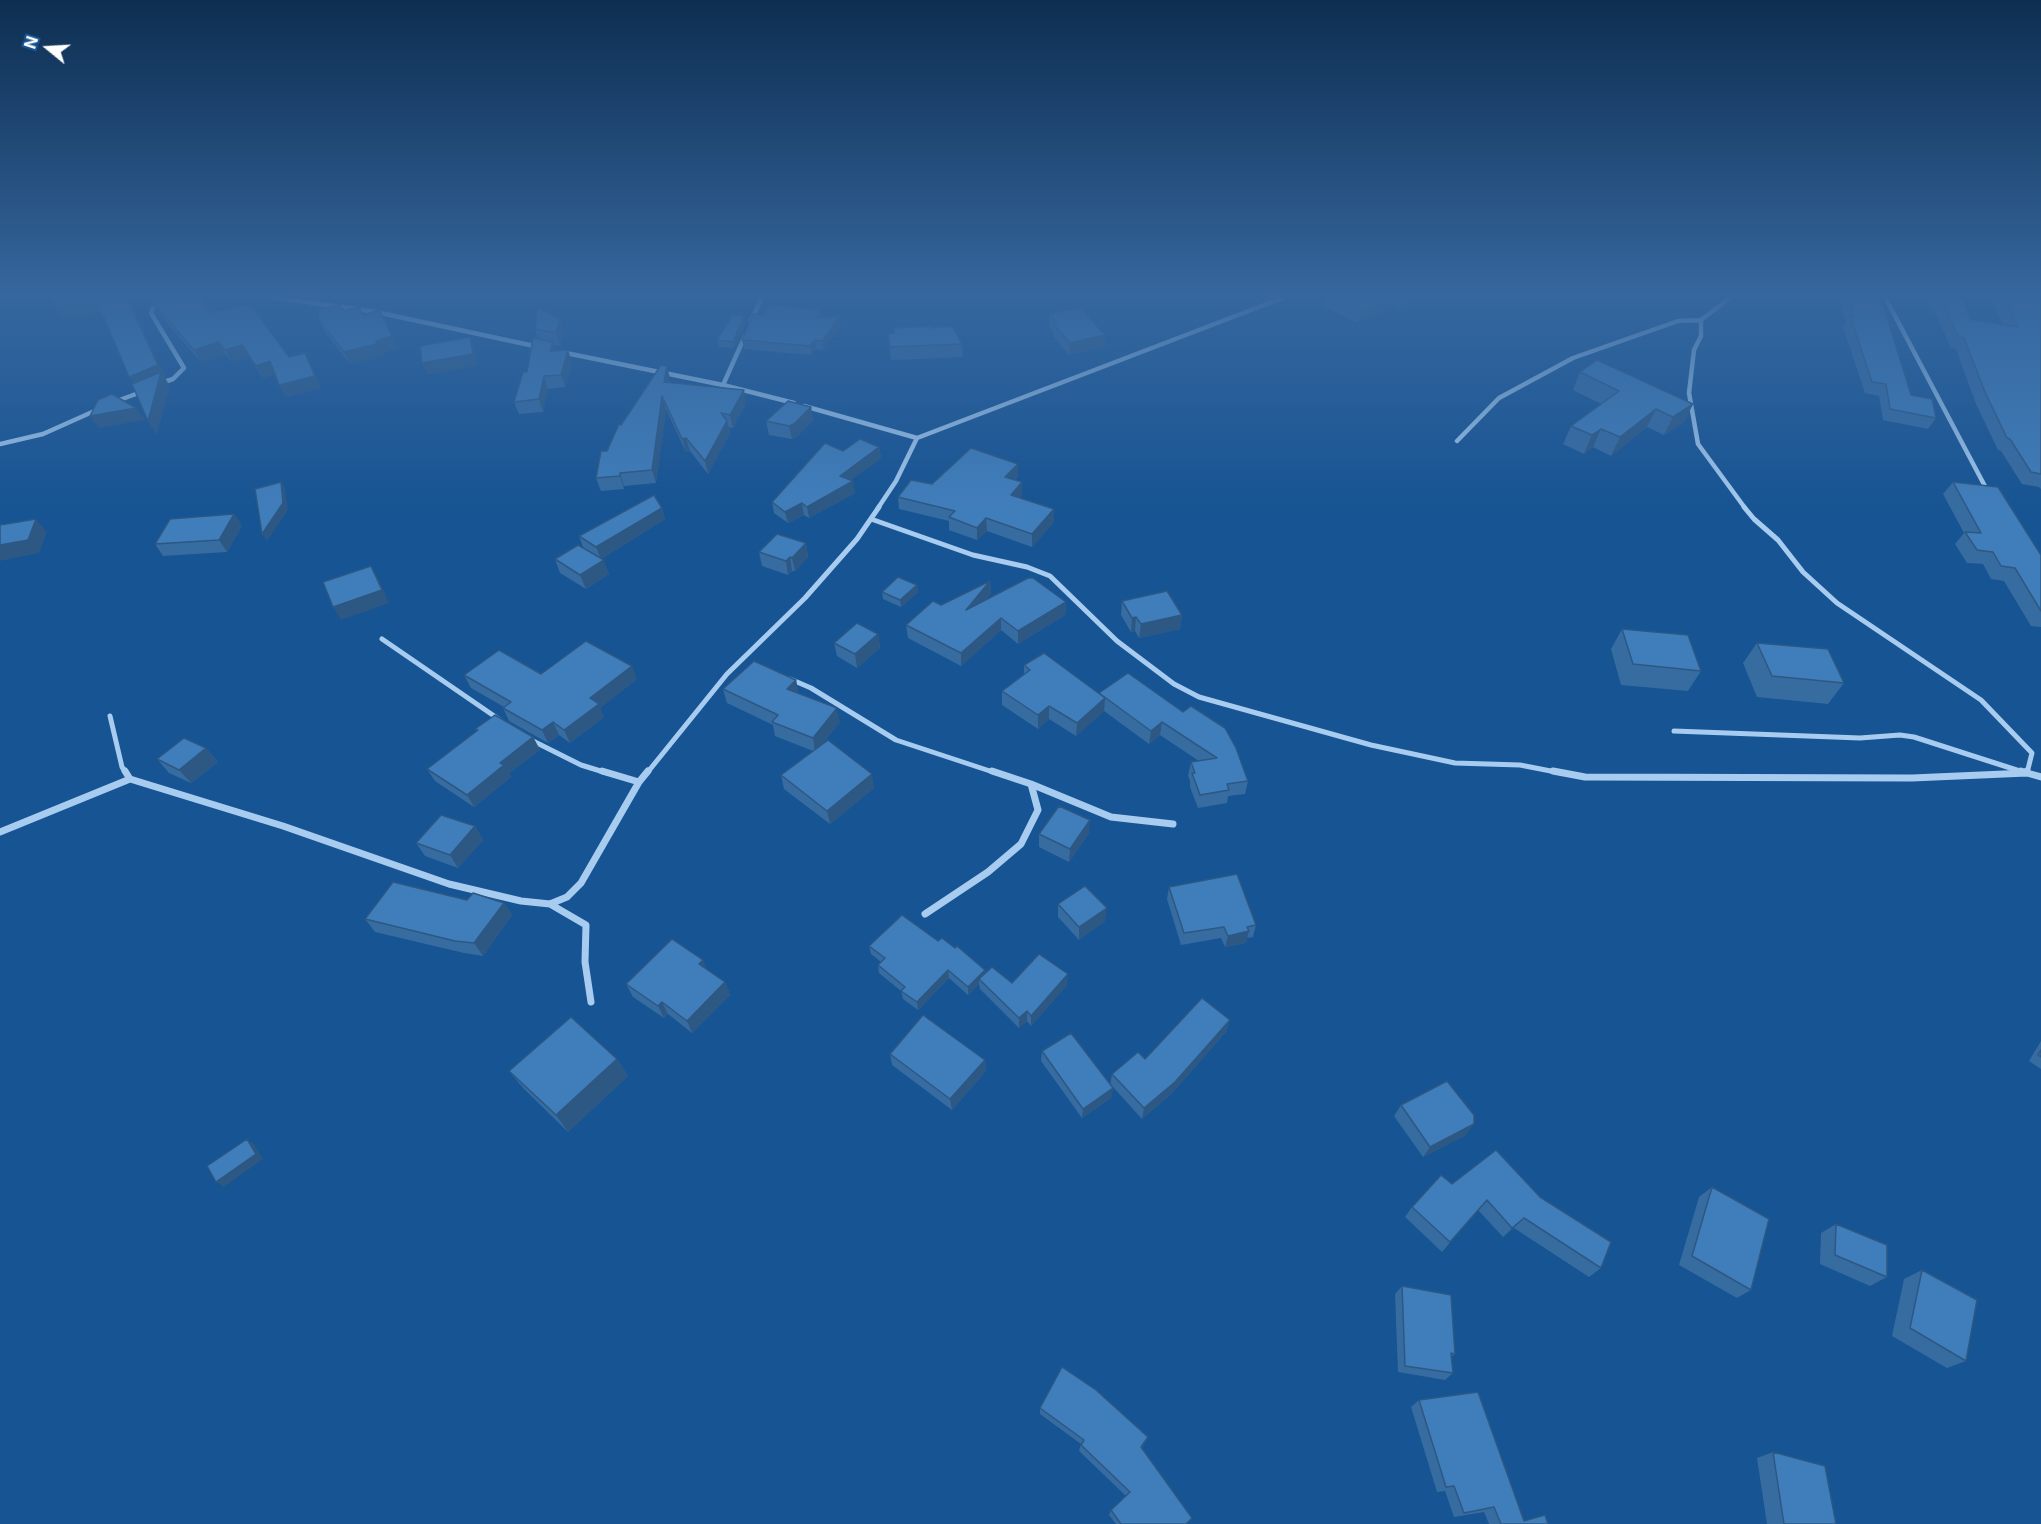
<!DOCTYPE html>
<style>
body{margin:0}
#map{position:relative;width:2041px;height:1524px;overflow:hidden;background:#175493;font-family:Inter,sans-serif}
canvas{display:block}
.north{position:absolute;left:18px;top:18px;width:60px;height:60px;-webkit-text-stroke:4px #175493;paint-order:stroke;rotate:288deg;font-size:16px;font-weight:700;line-height:24px;text-align:center;color:#fff}
.north::after{content:'';display:block;margin:auto;width:21px;height:27px;background:#fff;clip-path:polygon(50% 0,100% 100%,50% 72%,0 100%)}
</style>
<div id="map">
<canvas width="2041" height="1524"></canvas>
<div class="north">N</div>
</div>
<script>
const context = document.querySelector('canvas').getContext('2d');
context.lineJoin = 'round';
function strokePath(path, color, width, dash) { context.strokeStyle = color; context.lineWidth = width; context.lineCap = dash ? 'butt' : 'round'; context.setLineDash(dash || []); context.stroke(path); }
function fill(path, color) { context.fillStyle = color; context.fill(path, 'evenodd'); }
strokePath(new Path2D(`
 M272,297l104,15 163,35
 M1731,297l-30,23v16l-7,14 -5,43 9,51 47,64
 M1885,297l103,195
 M751,321l11,-24
 M561,352l162,33 71,18
 M161,383l12,-4 11,-11 -33,-55 2,-5 18,-11
 M723,385l22,-49
 M114,402l30,-11
 M804,406l113,32 368,-141
 M1457,441l42,-43 74,-40 105,-37 23,-1
 M0,444l43,-10 56,-25
 M878,508l18,-27 21,-43`), '#a7ccf0', 4.5);
strokePath(new Path2D(`
 M1744,507l10,12 24,21 25,32 34,31 144,97 51,53 -5,20
 M871,519l102,36 54,12 23,9 67,65 57,43 25,13 172,48 84,18 65,2 41,8
 M382,639l118,81
 M790,679l21,9 85,52 100,33
 M110,716l12,51 4,6
 M1674,731l186,7 40,-3 14,2 112,36
 M531,740l50,25 26,8
 M647,773l80,-99 78,-76 52,-59 22,-32`), '#a7ccf0', 5);
strokePath(new Path2D(`
 M125,771l5,8 153,47 166,58 72,17 29,3 17,-7 14,-14 58,-101 9,-11
 M602,771l37,11
 M992,771l39,13 80,33 62,7
 M1553,771l32,6 327,1 115,-5 14,4
 M2021,771l6,2v-2
 M0,832l130,-53
 M550,904l36,21 -1,37 6,40
 M925,914l63,-42 33,-28 17,-34 -7,-26`), '#a7ccf0', 7);
fill(new Path2D(`
 M1324,297h100l-25,12 -7,-3 -34,17 -36,-17z
 M1839,297h37l35,98 25,23 -8,11 -45,-9 -4,-24 -14,-3 -22,-66 3,-5z
 M1925,297h35l11,23 32,5 -12,-28h49l1,3v189l-2,-2 -17,-3 -21,-33 -3,-1 -22,-46 -20,-55 -5,-1 -17,-38h-3z
 M151,301l60,12 78,44 22,8 10,23 -35,9 -11,-23 -12,4 -14,-21 -17,5 -7,-8 -24,8 -43,-49z
 M344,311l19,4 29,21 6,12 -16,5 1,3 -33,8 -25,-32 -6,-12z
 M1049,314l56,33 -36,8 -16,-19v-5l-4,-6z
 M840,316l1,10 -18,24 -7,-1 -5,6 -67,-6 -2,-9 80,-22z
 M560,319l5,13 -5,14 -6,-1 2,6 16,11 -7,25 -17,2 -5,23 -24,2 -5,-12 13,-30 11,-33 -3,-10z
 M746,323l-12,25 -15,-1 -2,-7z
 M931,328l31,16 1,13 -72,3 -3,-26z
 M1580,372l113,32 -9,18 -20,13 -17,-8 -36,29 -18,-9 -9,7 -21,-10 8,-18 30,-22 -28,-14z
 M670,378l-1,4 77,21 -13,25 -4,-1 1,6 -22,41 -18,-23 -4,1 -20,-43 -10,74 -32,3v3l-23,2 -5,-13 11,-27z
 M811,407l2,13 -17,17 -4,2 -23,-4 -3,-14z
 M879,447l2,11 -30,22 4,13 -46,25 -5,-3 -16,8 -14,-10 -2,-11 71,-51z
 M1018,464v12l-3,4 7,15 -2,2 34,25 -22,25 -45,-16 -10,9 -28,-10v-9l-50,-12 -1,-12 34,-13z
 M1953,482l88,73v72l-10,-1 -27,-45 -13,-2 -8,-15 -16,-1 -12,-19 9,-11 -21,-39z
 M662,508l3,11 -64,40 8,15 -23,15 -26,-16 -5,-14 28,-12 -4,-11z
 M234,514l8,12 -15,26 -64,4 -8,-12z
 M806,543l2,14 -13,14h-3l-4,4 -26,-9 -3,-14z
 M990,581l1,13 -5,5 80,3 -1,13 -47,29 -17,-14 -40,36 -53,-28 -2,-13 35,-20z
 M917,585l1,7 -17,15 -18,-8 -1,-7z
 M1122,601l60,14 -2,14 -41,9 -4,-7 -4,1 -10,-17z
 M1622,629l79,42 -13,20 -67,-6 -10,-36z
 M878,634l2,14 -23,20 -20,-12 -3,-13z
 M1757,643l87,40 -16,21 -71,-7 -14,-34z
 M1024,665l75,29 29,-21 120,108 -3,13 -17,2 -1,7 -29,5 -8,-21v-6l-2,-5 3,-14 8,-1 -39,-26 -11,9 -45,-33 -28,25 -27,-17 -11,10 -36,-24v-14l22,-17z
 M541,674l96,5 -37,29 4,9 -34,26 -11,-8 -11,8 -39,-22 -6,-13 1,-1 -33,-19 -7,-13z
 M796,680l2,13 42,29 -18,22 52,44 -44,36 -46,-35 -3,-14 32,-24 -38,-15 -2,-11 -46,-22 -4,-14z
 M475,729l58,8 7,13 -31,23 2,4 -37,30 -39,-26 -8,-12 50,-38z
 M206,748l12,14 -27,21 -22,-10 -12,-14z
 M475,826l8,14 -25,28 -33,-12 -9,-13z
 M1089,833l-20,29 -30,-15v-13z
 M1169,887l87,38 -3,12 -6,1 -1,5 -21,4 -4,-9 -40,7 -14,-46z
 M467,900l37,3 8,12 -29,41 -19,-3 -89,-21 -10,-13z
 M1058,904l47,17 -26,19 -21,-23z
 M938,941l47,29 1,3 26,10 55,2 -36,41 -4,-5 -8,7 -39,-39 -1,-5 -11,11 -19,-17 -31,32 -15,-11 -2,-8 -22,-18 -1,-8 3,-3 -10,-8 -2,-8z
 M707,970l18,12 5,13 -38,38 -24,-19 -4,4 -31,-21 -7,-13z
 M1230,1020l-4,12 -54,61 -30,26 -29,-32 -2,11 -29,20 -41,-57 1,-10 68,34 2,-11 33,-15z
 M2041,1041v28l-12,-8z
 M890,1054l95,6 1,11 -34,39 -60,-45z
 M617,1059l11,17 -60,56 -45,-44 -14,-17z
 M1401,1105l65,30 -43,22 -29,-41z
 M1496,1150l105,118 -12,9 -75,-49 -11,9 -25,-27 -36,42 -37,-35 7,-10 40,-23z
 M1712,1187l39,103 -14,8 -58,-33 20,-68z
 M1836,1224l51,53 -17,9 -50,-22 1,-31z
 M1922,1270l44,91 -19,7 -55,-32 12,-57z
 M1402,1286l53,68 -4,3 2,16 -8,7 -47,-8 -3,-78z
 M1419,1400l105,121 24,3h-59l-5,-12 -30,5 -9,-26 -8,1 -26,-85z
 M1040,1408l108,29 -6,11 50,70 -5,6h-71l-7,-9 2,-5 15,-14 -47,-45 2,-7 -41,-30z
 M1773,1452l63,72h-69l-10,-66z`), '#376ca1');
fill(new Path2D(`
 M126,297h2l38,80 -1,1 5,8 -13,49 -9,-14 -11,-32 -8,-12z
 M1393,297h1l-2,9 -34,17 2,-10z
 M1406,297h18l-25,12 2,-10z
 M93,299l8,12 -38,7 -8,-12z
 M820,310l2,9 -6,-1z
 M744,316l2,7 -12,25 -1,-6z
 M840,316l1,10 -18,24 -1,-9z
 M560,319l5,13 -5,14 -4,-13z
 M1105,335v12l-36,8 1,-12z
 M392,336l6,12 -16,5 -6,-12z
 M470,337l5,12 2,17 -50,9 -5,-12z
 M815,340l1,9 -5,6 -1,-9z
 M218,342l7,12 -24,8 -7,-12z
 M553,342l4,13 -7,-4z
 M377,344l6,12 -33,8 -6,-12z
 M242,345l7,12 -17,5 -7,-12z
 M568,350l4,12 -7,25 -4,-12z
 M305,353l16,35 -35,9 -7,-12z
 M270,361l7,13 -14,4 -7,-12z
 M667,366l3,12 -2,16 -4,-12z
 M544,376l4,13 -5,23 -4,-13z
 M744,390l2,13 -13,25 -3,-13z
 M662,396l4,13 -10,74 -4,-13z
 M1693,404l-9,18 -20,13 9,-18z
 M811,407l2,13 -17,17 -4,2 -3,-13z
 M136,408l9,12 -46,8 -9,-12z
 M1656,409l-9,18 -36,29 9,-19z
 M727,421l3,12 -22,41 -3,-13z
 M1601,429l-8,18 -9,7 8,-19z
 M686,438l4,13 -4,1 -4,-13z
 M879,447l2,11 -39,29 -2,-11z
 M1018,464v12l-13,14v-13z
 M620,473l4,13v3l-4,-13z
 M853,481l2,12 -46,25 -2,-11z
 M281,482l4,7 3,21 -21,31 -5,-7z
 M1022,482v13l-10,12 -1,-12z
 M802,503l2,12 -16,8 -3,-11z
 M662,508l3,11 -64,40 -5,-12z
 M1054,509v13l-22,25v-13z
 M234,514l8,12 -15,26 -8,-12z
 M986,518l1,13 -10,9v-12z
 M36,519l11,13 -8,21 -39,8v-16z
 M806,543l2,14 -13,14 -3,-13z
 M790,557l2,14 -4,4 -2,-14z
 M604,560l5,14 -23,15 -6,-14z
 M371,566l8,14 10,23 -48,17 -8,-13z
 M990,581l1,13 -25,29v-13z
 M917,585l1,7 -17,15 -1,-7z
 M1066,602l-1,13 -47,29v-13z
 M1182,615l-2,14 -41,9 2,-14z
 M1136,617l-1,14 -4,1 1,-14z
 M1001,618v12l-40,36v-13z
 M878,634l2,14 -23,20 -2,-14z
 M632,666l5,13 -37,29 4,9 -34,26 -6,-13 26,-32z
 M796,680l3,14 -12,-5z
 M1105,698l-1,14 -28,24 1,-13z
 M1049,706v13l-11,10v-14z
 M837,708l3,14 -25,30 -2,-14z
 M553,722l6,13 -11,8 -6,-13z
 M1162,722l-2,13 -11,9 2,-13z
 M533,737l7,13 -31,23 2,4 -37,30 -7,-12 33,-32z
 M206,748l12,14 -27,21 -12,-13z
 M872,774l2,14 -44,36 -3,-13z
 M1090,820l-1,13 -20,29 1,-13z
 M475,826l8,14 -25,28 -8,-13z
 M504,903l8,12 -29,41 -9,-13z
 M1107,908l-2,13 -26,19v-13z
 M1249,931l-3,12 -21,4 3,-11z
 M703,960l5,12 -9,-8z
 M948,970l1,8 -31,32 -1,-8z
 M985,970l1,8 -7,1v5l-11,11v-8z
 M1068,974l-1,11 -36,41v-10z
 M725,982l5,13 -38,38 -5,-12z
 M662,1002l6,12 -4,4 -6,-12z
 M1027,1011v10l-8,7v-10z
 M1230,1020l-4,12 -54,61 -30,26 2,-11z
 M617,1059l11,17 -60,56 -12,-17z
 M985,1060l1,11 -34,39 -2,-11z
 M1113,1088l-2,10 -29,20 1,-9z
 M1474,1124l-8,11 -43,22 7,-10z
 M247,1139l7,5 9,15 -39,28 -8,-5z
 M1524,1218l-10,10 -11,9 9,-9z`), '#2d5883');
const building = new Path2D(`
 M53,297h73l32,68 -29,12 -25,-60 -11,-18 -38,7z
 M164,297h36l11,16 39,-9 39,53 16,-4 10,23 -36,9 -9,-24 -14,5 -14,-21 -17,5 -7,-8 -24,8 -43,-49z
 M1326,297h67l-33,16z
 M1849,297h27l9,14 26,84 21,4 4,19 -46,-9 -4,-25 -14,-2 -22,-66 4,1z
 M1937,297h23l11,23 47,7 -14,-30h36l1,3v174l-10,-2 -21,-33 -3,-1 -22,-46 -21,-54 -5,-1 -18,-38 -3,-1z
 M340,304l4,7 15,-4 4,8 16,-5 13,26 -16,5 1,3 -33,8 -25,-32v-10z
 M769,305l51,5 -4,8 24,-2 -18,25 -7,-1 -5,6 -68,-6 11,-26 11,1z
 M538,308l22,11 -4,14 -21,-4z
 M1080,308l25,27 -35,8 -17,-19h4l-8,-10z
 M732,316h12l-11,26 -16,-2z
 M931,326v2l21,-2 10,18 -72,3 -2,-13 6,-1v-5z
 M470,337l3,17 -51,9 -2,-17z
 M533,338l20,4 -3,9 18,-1 -7,25 -17,1 -5,23 -25,3 9,-30h4z
 M1597,360l96,44 -20,13 -17,-8 -36,28 -19,-8 -9,6 -21,-9 48,-35 -39,-19z
 M661,365l6,1 -3,16 80,8 -14,25 -9,-2 6,8 -22,40 -19,-23 -4,1 -20,-43 -10,74 -32,3v3l-24,2 5,-27h6l12,-27 2,1z
 M161,372l-13,49 -16,-37z
 M112,394l24,14 -46,8 8,-16z
 M788,401l23,6 -17,17 -5,2 -23,-5z
 M860,439l19,8 -39,29 13,5 -46,26 -5,-4 -17,9 -13,-10 53,-59 18,8z
 M971,448l47,16 -13,13 17,5 -11,13 43,14 -22,25 -46,-16 -9,10 -28,-11 6,-6 -57,-14 13,-17 21,4z
 M281,482l2,21 -21,31 -7,-45z
 M1953,482l45,5 43,68v56l-26,-43 -14,-2 -8,-14 -16,-2 -12,-18 16,1z
 M654,495l8,13 -66,39 -17,-11z
 M234,514l-15,26 -64,4 15,-25z
 M36,519l-8,21 -28,5v-20z
 M777,534l29,9 -14,15 -2,-1 -4,4 -27,-9z
 M578,545l26,15 -24,15 -25,-16z
 M371,566l11,24 -49,17 -10,-25z
 M898,577l19,8 -17,15 -18,-8z
 M1028,578h5l33,24 -48,29 -17,-13 -40,35 -55,-28 27,-24 8,4 49,-24 -24,29z
 M1167,591l15,24 -41,9 -5,-7 -4,1 -10,-17z
 M857,623l21,11 -23,20 -21,-11z
 M1622,629l66,6 13,36 -68,-7z
 M586,641l46,25 -42,32 9,6 -35,26 -11,-8 -11,8 -39,-22 8,-6 -47,-27 35,-25 42,24z
 M1757,643l71,6 16,34 -72,-7z
 M1044,653l61,45 -28,25 -28,-17 -11,9 -36,-24 28,-21 -6,-5z
 M754,661l42,19 -9,9 50,19 -24,30 -41,-16 6,-7 -55,-26z
 M1128,673l55,39 8,-6 34,22 11,20 12,33 -21,3 2,6 -29,5 -8,-22h3l-4,-11 26,-4 -55,-36 -11,9 -52,-38z
 M495,715l38,22 -33,26 4,2 -37,30 -40,-26 51,-39 -3,-1z
 M184,738l22,10 -27,22 -22,-11z
 M828,740l44,34 -45,37 -46,-36z
 M1059,806l31,14 -20,29 -31,-15z
 M441,815l34,11 -25,29 -34,-12z
 M1237,874l19,51 -9,2 2,4 -21,5 -4,-9 -40,6 -15,-46z
 M393,882l74,18 6,-7 31,10 -30,40 -19,-2 -90,-22z
 M1085,886l22,22 -28,19 -21,-23z
 M902,915l36,26 4,-3 13,10 2,-2 28,24 -17,17 -20,-17 -31,32 -16,-11 4,-4 -27,-22 7,-7 -16,-12z
 M672,939l31,21 -4,4 26,18 -38,39 -25,-19 -4,4 -32,-22z
 M1039,954l29,20 -37,42 -4,-5 -8,7 -40,-39 13,-12 20,16z
 M1202,998l28,22 -55,62 -31,26 -32,-34 26,-22 7,7z
 M923,1015l62,45 -35,39 -60,-45z
 M571,1017l46,42 -61,56 -47,-44z
 M1071,1033l42,55 -30,21 -41,-58z
 M2041,1050v7l-3,-2z
 M1447,1081l27,34v9l-44,23 -29,-42z
 M247,1139l9,15 -40,28 -9,-16z
 M1496,1150l44,47 71,45 -10,26 -77,-50 -12,10 -25,-28 -37,42 -38,-35 29,-32 11,9z
 M1712,1187l57,32 -18,71 -59,-34z
 M1836,1224l51,21v32l-52,-22z
 M1922,1270l55,30 -11,61 -56,-33z
 M1402,1286l49,9 4,59 -4,-1 2,20 -48,-7z
 M1062,1367l34,23 52,47 -7,10 51,71 -6,6h-65l-10,-14 19,-18 -49,-47 3,-5 -44,-32z
 M1478,1392l46,129 21,-6 3,9h-47l-7,-17 -30,6 -10,-27 -8,1 -27,-87z
 M1773,1452l52,14 11,58h-52z`);
fill(building, '#407ebb');
strokePath(building, '#2d5883', 1.5);
const sky = context.createLinearGradient(0, 0, 0, 511);
sky.addColorStop(0, '#0d2e51');
sky.addColorStop(0.58, '#36679e');
sky.addColorStop(1, '#36679e00');
context.fillStyle = sky;
context.fillRect(0, 0, 2041, 511);
</script>
